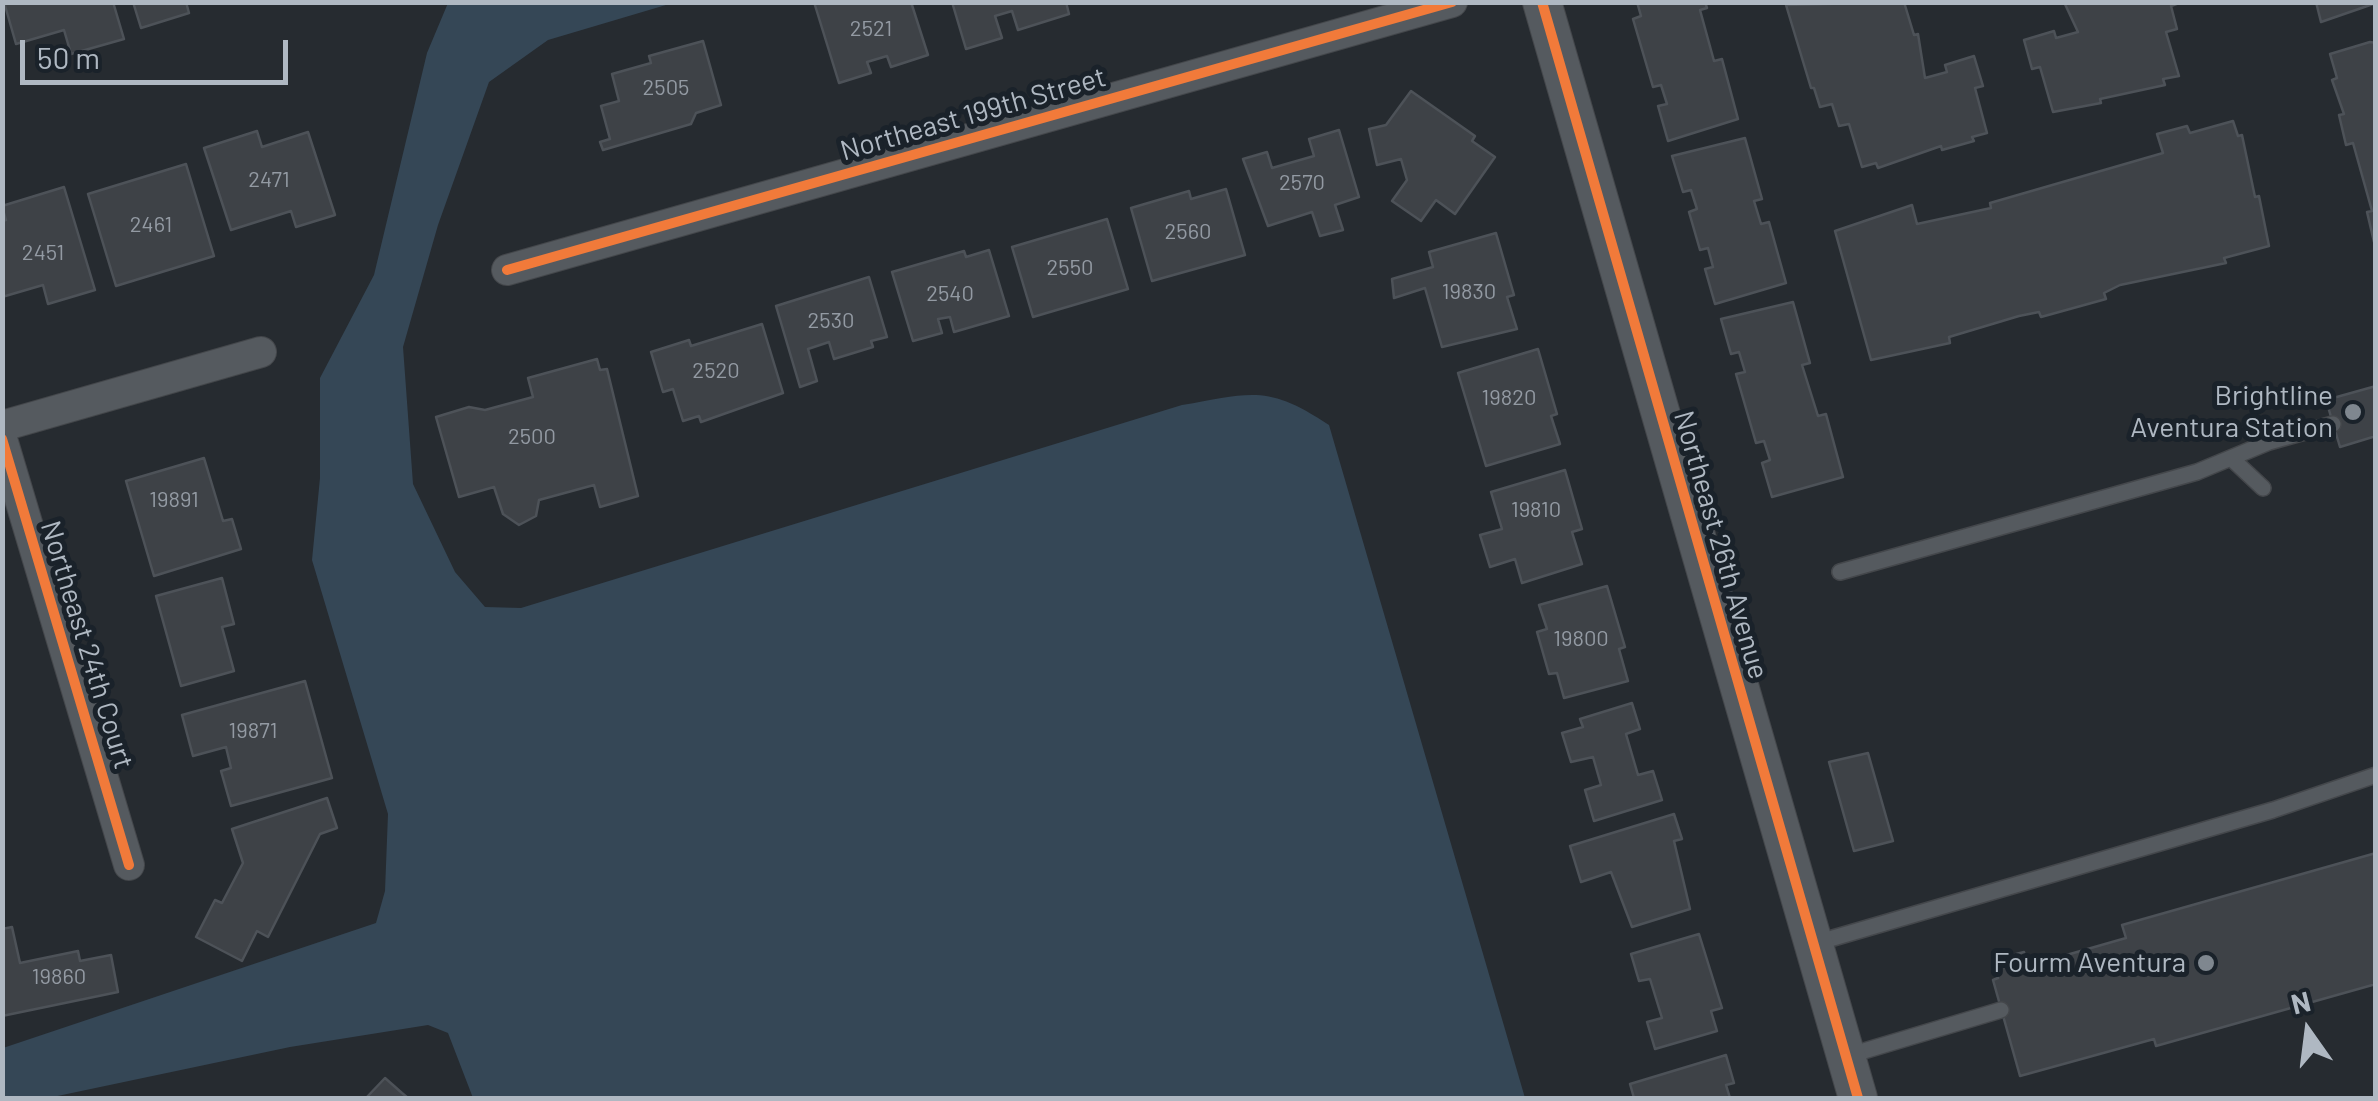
<!DOCTYPE html>
<style>
body{margin:0}
#map{position:relative;width:2378px;height:1101px;overflow:hidden;background:#262b30;font-family:Barlow,sans-serif}
canvas{display:block}
.frame{position:absolute;inset:0;border:5px solid #afb8c2;pointer-events:none}
.north{position:absolute;left:2258px;top:981px;width:100px;height:100px;-webkit-text-stroke:8px #1a222a;paint-order:stroke;rotate:346deg;font-size:28px;font-weight:700;line-height:40px;text-align:center;color:#afb8c2}
.north::after{content:'';display:block;margin:auto;width:35px;height:45px;background:#afb8c2;clip-path:polygon(50% 0,100% 100%,50% 72%,0 100%)}
.scale{position:absolute;left:20px;top:40px;width:268px;height:45px;box-sizing:border-box;border:5px solid #afb8c2;border-top:0;padding-left:12px;font-size:30px;line-height:35px;white-space:nowrap;color:#afb8c2;-webkit-text-stroke:8px #1a222a;paint-order:stroke}
</style>
<div id="map">
<canvas width="2378" height="1101"></canvas>
<div class="frame"></div>
<div class="north">N</div>
<div class="scale">50 m</div>
</div>
<script>
const context = document.querySelector('canvas').getContext('2d');
context.lineJoin = 'round';
function fill(path, color) { context.fillStyle = color; context.fill(path, 'evenodd'); }
function strokePath(path, color, width, dash) { context.strokeStyle = color; context.lineWidth = width; context.lineCap = dash ? 'butt' : 'round'; context.setLineDash(dash || []); context.stroke(path); }
function write(font, color, halo, rows, align = 'center') {
  context.font = font + ' Barlow,sans-serif'; context.lineWidth = 10; context.setLineDash([]); context.textBaseline = 'middle'; context.strokeStyle = halo; context.fillStyle = color; for (const [text, x, y, turn = 0] of rows) {
    context.save(); context.translate(x, y); context.rotate((+turn || 0) * Math.PI / 180); context.textAlign = isNaN(turn) ? turn : align; if (halo) context.strokeText(text, 0, 0); context.fillText(text, 0, 0); context.restore();
  }
}
fill(new Path2D(`
 M676,2l-128,38 -59,42 -51,143 -35,122 10,137 42,88 30,35 36,1 661,-203c69,-12 86,-21 147,20l196,673h-1052l-25,-65 -20,-8 -138,22 -242,51h-45v-50l373,-125 9,-32 3,-77 -76,-254 8,-82v-100l54,-103 53,-222 21,-50z`), '#354756');
const building = new Path2D(`
 M4,2h109l11,37 -53,15 -7,-24 -48,14z
 M133,2h53l3,11 -48,15z
 M814,2h97l17,53 -37,12 -4,-11 -20,6 4,11 -32,10z
 M952,2h114l3,12 -51,16 -6,-19 -17,5 7,22 -36,11z
 M1637,2h68l2,6 -7,2 14,51 8,-2 16,60 -70,22 -10,-35 9,-2 -6,-19 -8,2 -20,-68 8,-3z
 M1904,2l10,33 4,-1 7,44 22,-6 -2,-7 29,-9 9,30 -8,2 12,45 -15,4 2,4 -32,9 -1,-4 -63,22 -2,-5 -14,4 -13,-43 -10,2 -7,-22 -12,3 -6,-19h-3l-25,-83z
 M2064,2h118l-11,4 6,23 -11,3 13,44 -16,3 2,6 -65,14 1,4 -48,9 -13,-45 -8,2 -8,-29 30,-9 2,7 22,-6z
 M2316,2h60v1l-55,19z
 M703,41l18,64 -25,8 -5,11 -88,26 -3,-8 10,-3 -9,-33 18,-5 -7,-27 39,-11 -2,-7z
 M2370,42l6,1 -2,199 -7,-30 5,-1 -19,-68 -7,2 -7,-30 5,-1 -12,-34 5,-2 -7,-24z
 M1411,91l64,45 -3,5 23,16 -40,57 -19,-14 -15,21 -29,-20 15,-21 -6,-21 -24,6 -8,-36 17,-4z
 M2233,121l5,15 4,-1 13,62 4,-1 10,50 -45,12 2,5 -106,22 -16,8 2,6 -65,18 -2,-5 -20,4 -70,21 1,6 -79,17 -36,-129 77,-26 5,19 74,-16 -1,-5 173,-50 -6,-19 30,-8 3,7z
 M1339,130l20,67 -24,8 8,25 -23,6 -8,-24 -44,14 -25,-67 24,-7 5,16 42,-12 -5,-17z
 M257,131l5,16 46,-15 27,83 -39,12 -5,-16 -60,19 -27,-82z
 M1745,138l17,61 -8,2 7,23 8,-2 17,61 -71,21 -10,-35 8,-2 -5,-19 -8,2 -11,-38 8,-3 -6,-19 -8,2 -11,-36z
 M186,164l28,92 -98,30 -28,-92z
 M64,187l31,103 -47,14 -5,-19 -41,12v-76l4,-1 -4,-14z
 M1226,189l19,66 -93,26 -21,-73 58,-17 2,8z
 M1107,219l21,70 -95,28 -21,-70z
 M1496,233l18,62 -7,2 10,32 -75,18 -17,-59 -31,10 -2,-19 41,-12 -4,-15z
 M989,250l20,66 -55,16 -4,-15 -12,2 4,14 -29,8 -21,-69 72,-21 2,6z
 M869,277l18,60 -16,4 2,6 -39,12 -5,-17 -21,7 9,32 -17,6 -24,-81z
 M1793,302l17,61 -8,2 16,51 8,-2 17,63 -71,20 -10,-34 8,-3 -6,-19 -8,2 -20,-69 9,-2 -6,-20 -8,2 -10,-35z
 M762,324l21,69 -82,29 -2,-6 -16,5 -10,-32 -10,3 -12,-40 38,-12 2,6z
 M1538,349l19,65 -6,2 9,28 -74,22 -28,-93z
 M597,359l3,11 7,-1 31,127 -38,11 -6,-22 -55,15 -3,16 -17,9 -16,-11 -9,-27 -35,10 -23,-80 33,-10 16,3 48,-13 -5,-19z
 M2376,386v50l-36,11 -14,-47z
 M204,458l19,63 9,-2 9,30 -87,27 -28,-95z
 M1565,470l17,59 -10,3 10,32 -60,19 -7,-24 -25,8 -10,-32 22,-6 -11,-37z
 M222,578l12,46 -12,3 12,44 -53,15 -25,-90z
 M1607,586l18,61 -6,2 9,32 -64,17 -7,-25 -8,1 -12,-42 10,-3 -8,-24z
 M305,681l27,97 -101,28 -10,-35 10,-3 -5,-21 -33,9 -11,-41z
 M1632,703l8,26 -14,5 12,41 15,-4 9,29 -68,21 -9,-31 16,-5 -8,-28 -22,5 -9,-29 21,-6 -3,-8z
 M1868,753l25,88 -39,10 -25,-89z
 M327,798l10,30 -17,6 -52,103 -11,-6 -15,30 -46,-24 19,-37 7,3 21,-40 -11,-34z
 M1674,814l8,25 -8,2 16,68 -58,18 -21,-55 -30,10 -11,-36z
 M2376,853v131l-220,62 -2,-7 -134,37 -27,-96 5,-2 -5,-18 31,-8 4,14 98,-28 -4,-13z
 M12,927l8,36 58,-12 2,10 31,-6 7,37 -116,24v-87z
 M1699,934l23,74 -11,3 6,20 -62,18 -8,-27 15,-4 -12,-39 -11,2 -8,-27z
 M1726,1055l8,28 -8,2 4,13h-96l-4,-14z
 M385,1078l17,15 6,5h-42z`);
fill(building, '#3e4247');
strokePath(building, '#4d5258', 2.5);
const service = new Path2D(`
 M2231,458l32,30
 M1840,572l357,-100 72,-30 64,-18
 M1816,943l457,-133 103,-35
 M1847,1056l154,-46`);
const minor = new Path2D(`
 M507,270l945,-268
 M2,426l259,-74
 M2,439l127,426`);
const tertiary = new Path2D(`
 M1542,2l316,1096`);
strokePath(service, '#44474b', 18);
strokePath(minor, '#44474b', 32);
strokePath(tertiary, '#44474b', 40);
strokePath(service, '#555a5f', 15);
strokePath(minor, '#555a5f', 30);
strokePath(tertiary, '#555a5f', 38);
strokePath(new Path2D(`
 M1542,2l316,1096
 M507,270l945,-268
 M2,439l127,426`), '#f17a3a', 10);
for (const [x, y, r, color] of [
 [2353,412,10,"#7f878f"],
 [2206,963,10,"#7f878f"]
]) { const dot = new Path2D(); dot.arc(x, y, r, 0, 2 * Math.PI); context.fillStyle = color; context.fill(dot); strokePath(dot, '#1a222a', 4); }
write('22px', '#939aa3', null, [
 ["2521",871,29],
 ["2505",666,88],
 ["2471",269,180],
 ["2570",1302,183],
 ["2461",151,225],
 ["2560",1188,232],
 ["2451",43,253],
 ["2550",1070,268],
 ["19830",1469,292],
 ["2540",950,294],
 ["2530",831,321],
 ["2520",716,371],
 ["19820",1509,398],
 ["2500",532,437],
 ["19891",174,500],
 ["19810",1536,510],
 ["19800",1581,639],
 ["19871",253,731],
 ["19860",59,977]
]);
write('28px', '#afb8c2', '#1a222a', [
 ["Northeast 199th Street",973,114,-16],
 ["Northeast 26th Avenue",1721,545,74],
 ["Northeast 24th Court",87,645,73]
]);
write('28px', '#afb8c2', '#1a222a', [
 ["Brightline",2333,396],
 ["Aventura Station",2333,428],
 ["Fourm Aventura",2186,963]
], 'right');
</script>
